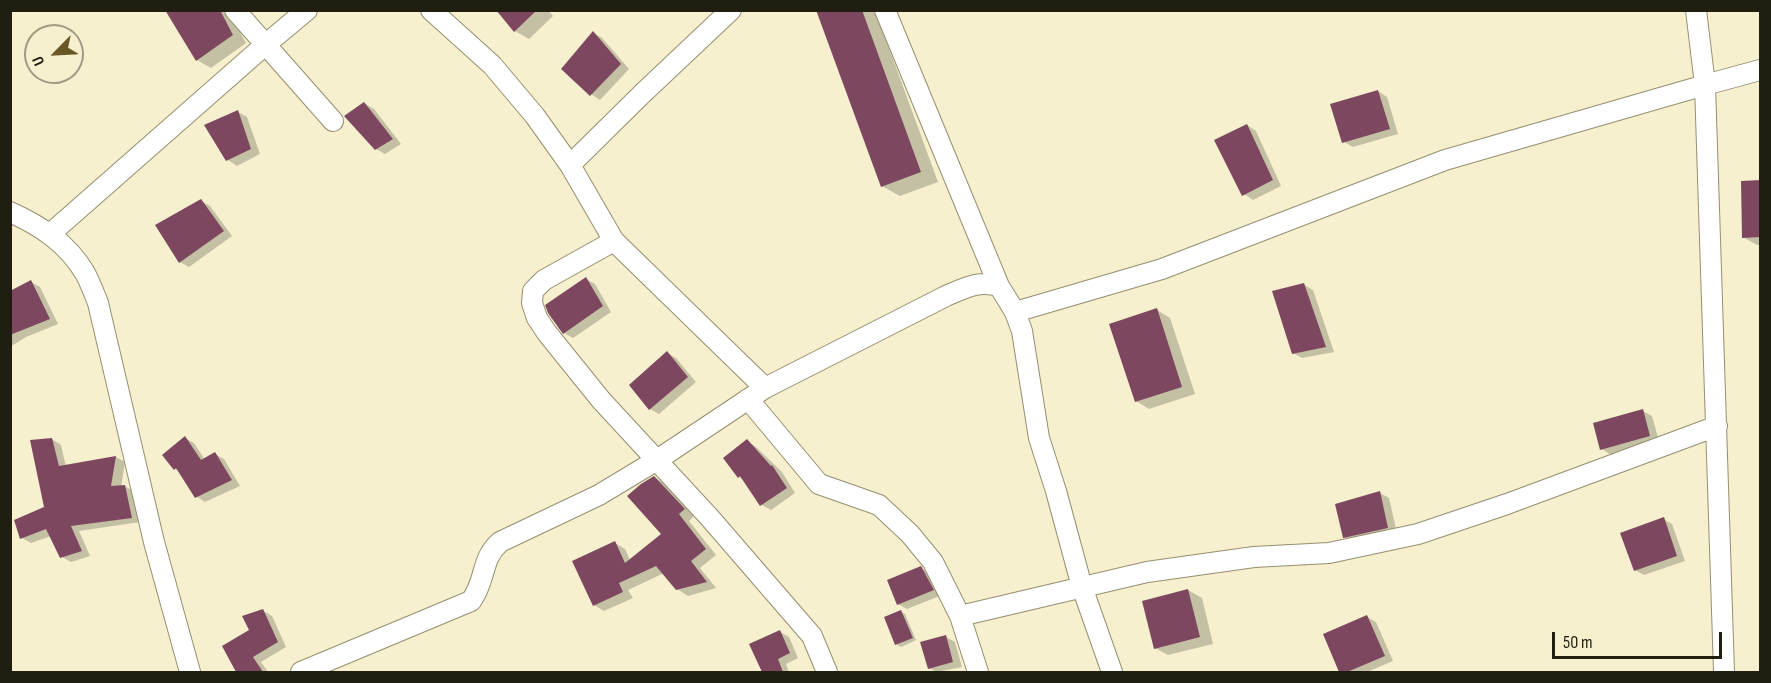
<!DOCTYPE html>
<style>
body{margin:0}
#map{position:relative;width:1771px;height:683px;overflow:hidden;background:#f6f0ce;font-family:"Sofia Sans Condensed",sans-serif}
canvas{display:block}
.frame{position:absolute;inset:0;border:12px solid #201e11;pointer-events:none}
.north{position:absolute;left:24px;top:24px;width:60px;height:60px;box-sizing:border-box;background:#f6f0ce;border:2px solid #a09c82;border-radius:50%;rotate:246deg;font-size:16px;font-weight:700;line-height:24px;text-align:center;color:#201e11}
.north::after{content:'';display:block;margin:auto;width:21px;height:27px;background:#695826;clip-path:polygon(50% 0,100% 100%,50% 72%,0 100%)}
.scale{position:absolute;left:1552px;top:632px;width:170px;height:27px;box-sizing:border-box;border:3px solid #201e11;border-top:0;padding-left:8px;font-size:18px;line-height:21px;white-space:nowrap;color:#201e11;-webkit-text-stroke:4px #f6f0ce;paint-order:stroke}
</style>
<div id="map">
<canvas width="1771" height="683"></canvas>
<div class="frame"></div>
<div class="north">U</div>
<div class="scale">50 m</div>
</div>
<script>
const context = document.querySelector('canvas').getContext('2d');
context.lineJoin = 'round';
function fill(path, color) { context.fillStyle = color; context.fill(path, 'evenodd'); }
function strokePath(path, color, width, dash) { context.strokeStyle = color; context.lineWidth = width; context.lineCap = dash ? 'butt' : 'round'; context.setLineDash(dash || []); context.stroke(path); }
fill(new Path2D(`
 M167,10h61l18,33 -35,25 -14,-8z
 M498,10h50l5,6 -24,23 -14,-8z
 M818,10h57l63,172 -38,14 -18,-10z
 M593,33l9,5 27,31 -29,31 -9,-6z
 M1378,91l9,6 11,37 -45,13 -9,-5z
 M365,104l9,5 27,35 -16,10 -9,-5z
 M238,112l9,5 13,37 -23,12 -9,-6 -21,-34z
 M1247,125l9,6 25,55 -28,14 -9,-6z
 M1760,182v63h-3l-14,-8z
 M201,201l9,5 22,30 -43,31 -9,-5z
 M586,279l9,5 16,28 -38,26 -9,-5 -15,-21z
 M31,282l9,5 18,37 -32,13 -16,10v-54z
 M1304,285l9,5 21,62 -32,6 -9,-5z
 M1157,310l13,8 25,76 -46,15 -13,-8z
 M667,353l9,5 20,24 -37,32 -9,-5z
 M1643,411l9,5 7,25 -48,14 -9,-6z
 M185,438l9,5 11,17 10,-6 9,5 16,27 -35,16 -9,-6 -15,-24 -6,-3z
 M52,439l9,6 5,22 50,-10 9,5 -4,25 4,-1 9,6 6,30 -61,9 11,25 -19,6 -9,-5 -11,-21 -20,7 -9,-5 24,-31z
 M747,441l9,6 26,25 13,21 -24,17 -9,-5 -18,-25 -5,-3z
 M654,477l11,7 30,31 -6,6 27,34 -16,13 16,20 -28,8 -11,-7 -13,-16 -36,17 5,8 -29,13 -10,-6 21,-62 10,6 5,11 33,-26z
 M1380,493l9,5 8,35 -44,9 -9,-5z
 M1663,519l9,5 13,37 -41,14 -9,-5z
 M921,568l9,5 12,22 -35,14 -9,-5z
 M1188,590l14,8 11,46 -45,11 -13,-7z
 M262,610l10,6 14,31 -25,15 7,10h-31l-13,-26 27,-16z
 M901,612l4,2 11,26 -15,7 -5,-3z
 M1367,617l9,5 17,39 -26,11h-26l-16,-37z
 M780,632l9,5 9,21 -12,6 3,8h-25l-13,-27z
 M946,637l9,5 7,25 -25,5 -8,-4z`), '#0003');
fill(new Path2D(`
 M165,10h55l13,25 -37,26z
 M496,10h41l-23,22z
 M816,10h46l59,162 -40,15z
 M593,31l28,33 -31,32 -29,-27z
 M1378,90l12,39 -48,14 -12,-39z
 M364,102l29,37 -18,11 -31,-34z
 M238,110l13,39 -25,12 -22,-36z
 M1247,124l26,56 -31,16 -28,-56z
 M1761,180v57l-19,1 -1,-57z
 M201,199l23,32 -45,32 -24,-38z
 M586,277l17,29 -40,28 -15,-21 -3,-8z
 M31,280l19,39 -40,16v-44z
 M1304,283l22,64 -34,7 -20,-63z
 M1157,308l25,79 -47,15 -26,-78z
 M667,351l21,26 -39,33 -20,-25z
 M1643,409l7,27 -50,14 -7,-27z
 M185,436l16,24 14,-8 17,28 -37,18 -19,-30 -2,2 -12,-15z
 M52,438l7,28 57,-10 -5,30 14,-1 7,33 -61,8 11,25 -22,7 -14,-29 -26,10 -6,-19 30,-13 -14,-67z
 M747,439l24,27 1,-1 15,23 -27,18 -20,-30 -2,2 -15,-20z
 M654,476l31,33 -6,5 27,35 -15,12 16,21 -31,8 -20,-24 -37,17 4,9 -30,14 -21,-45 43,-20 10,22 36,-29 -34,-38 14,-12z
 M1380,491l8,37 -45,10 -8,-34z
 M1664,517l13,39 -43,15 -14,-38z
 M921,566l13,24 -37,15 -10,-25z
 M1188,589l12,48 -46,12 -12,-48z
 M263,609l15,33 -25,15 10,15h-27l-14,-26 27,-16 -7,-14z
 M901,610l12,28 -18,7 -11,-28z
 M1367,615l18,41 -38,16h-8l-16,-38z
 M780,630l10,23 -12,6 5,13h-21l-13,-28z
 M946,635l7,27 -25,7 -8,-27z`), '#7d485f');
const street = new Path2D(`
 M235,10l98,111
 M431,10l61,55 43,51 35,49 44,76 151,147
 M885,10l114,276
 M570,165l73,-72 88,-83
 M10,212c31,14 57,31 75,61 5,9 9,20 13,30l56,239 36,130
 M50,234l215,-189 42,-35
 M614,241l-70,39 -11,11 -1,12 5,15 10,15 54,67 109,118 102,118 15,36
 M1015,312l147,-43 283,-109 260,-75 -9,-75
 M748,399l71,85 60,21 31,29 23,28 27,54 18,56
 M960,616l187,-44 107,-15 75,-4 89,-19 89,-30 210,-78
 M301,672l170,-71c16,-22 9,-41 29,-59l99,-47 58,-35 108,-72 181,-92c19,-8 32,-16 53,-10l16,26 7,19 17,107 17,53 26,96 30,85
 M1724,672l-19,-587 55,-15`);
strokePath(street, '#958f70', 22);
strokePath(street, '#fff', 20);
</script>
